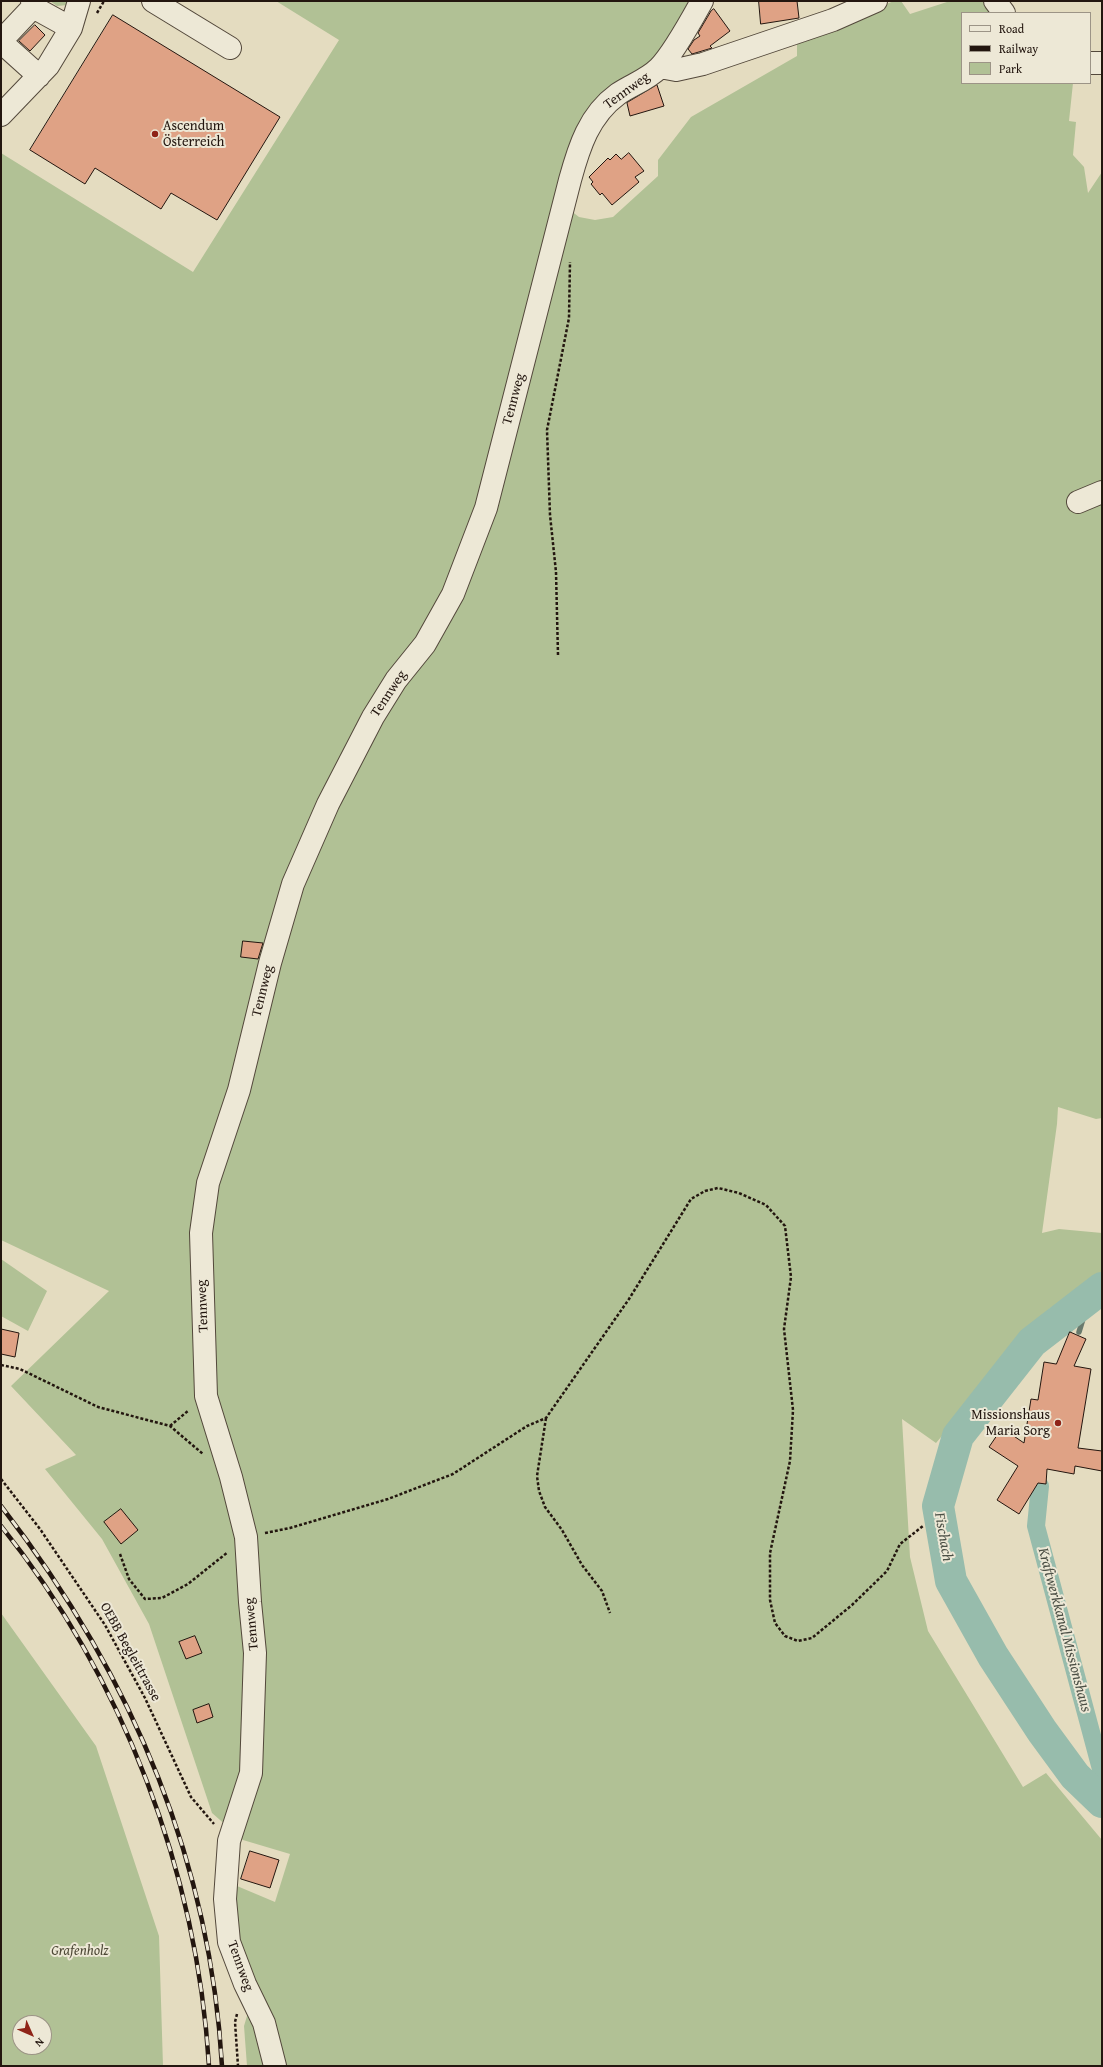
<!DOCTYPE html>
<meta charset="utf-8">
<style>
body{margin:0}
#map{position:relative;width:1103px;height:2067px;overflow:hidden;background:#e4dcc0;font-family:"Gentium Book Plus",serif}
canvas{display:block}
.frame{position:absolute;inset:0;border:2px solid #23160f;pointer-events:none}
.legend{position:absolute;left:961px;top:12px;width:130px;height:72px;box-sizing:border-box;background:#ede8d6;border:1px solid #9c9486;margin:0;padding:5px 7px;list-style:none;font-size:12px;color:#23160f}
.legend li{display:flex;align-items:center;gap:8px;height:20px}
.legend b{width:20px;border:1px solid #9c9486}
.north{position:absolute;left:12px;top:2015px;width:40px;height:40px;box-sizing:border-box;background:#ede8d6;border:1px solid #9c9486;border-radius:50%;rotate:135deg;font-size:11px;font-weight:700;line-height:16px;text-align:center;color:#23160f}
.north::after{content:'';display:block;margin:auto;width:14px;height:18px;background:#8f2418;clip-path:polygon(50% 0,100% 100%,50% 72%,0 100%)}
</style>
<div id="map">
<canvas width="1103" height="2067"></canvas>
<div class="frame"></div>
<ul class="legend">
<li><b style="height:5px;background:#ede8d6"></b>Road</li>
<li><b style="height:5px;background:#23160f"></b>Railway</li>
<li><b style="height:11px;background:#b1c195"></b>Park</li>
</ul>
<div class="north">N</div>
</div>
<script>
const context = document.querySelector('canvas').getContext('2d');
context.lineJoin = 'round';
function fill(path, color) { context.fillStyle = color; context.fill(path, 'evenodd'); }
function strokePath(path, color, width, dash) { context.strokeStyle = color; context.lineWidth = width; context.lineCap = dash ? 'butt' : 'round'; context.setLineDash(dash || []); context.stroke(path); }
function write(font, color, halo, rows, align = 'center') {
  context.font = font + ' "Gentium Book Plus",serif'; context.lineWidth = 4; context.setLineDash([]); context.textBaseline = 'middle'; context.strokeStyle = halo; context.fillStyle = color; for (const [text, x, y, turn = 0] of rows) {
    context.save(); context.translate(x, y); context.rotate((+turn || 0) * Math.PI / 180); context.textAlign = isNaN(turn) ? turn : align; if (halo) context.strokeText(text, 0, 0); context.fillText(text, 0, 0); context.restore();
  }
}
fill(new Path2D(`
 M50,1h19l-1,4 -11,1z
 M276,1h419l-42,66 -25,15 -70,119 21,16 16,3 18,-3 45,-41v-16l33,-43 106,-61v-17l97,-38h7l9,13 40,-13h33l8,12h-29v70h111l-4,38 7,1 -3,33 11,12 4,26 14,-21v946l-6,1 -38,-12 -1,17 -15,109 17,-4 43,4v42l-53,34 -113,134 -34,-24 8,138 18,74 95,156 23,-14 56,67v226h-823l-46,-134 4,-46 38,16 15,-48 -47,-14 -31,-27 -63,-189 -47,-85 -57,-70 31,-14 -65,-69 98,-95 -108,-51v-1087l192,119 146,-232z
 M1,1259l46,32 -19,40 -27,-15z
 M1,1613l95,133 63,190 4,130h-162zM20,2023h24v24h-24z
 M250,2006l22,60h-25l-3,-40z`), '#b1c195');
strokePath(new Path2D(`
 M1079,1332l11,-36`), '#697a6d', 5.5);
strokePath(new Path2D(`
 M1040,1486l-4,40 66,247`), '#97bcac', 18);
strokePath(new Path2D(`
 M1102,1288l-70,54 -74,94 -20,70 13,75 42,75 49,75 33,45 27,26`), '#97bcac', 32);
const building = new Path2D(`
 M759,1h38l2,17 -38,6z
 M714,9l16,22 -20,15 2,2 -20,6 -4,-5 6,-9 6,-4 -2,-3 13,-22z
 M113,15l167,102 -63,103 -46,-27 -10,16 -66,-41 -10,16 -55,-34z
 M35,25l10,10 -15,16 -11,-10z
 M657,85l7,21 -34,10 -3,-13z
 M629,153l15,18 -9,6 4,5 -27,23 -10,-12 -2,2 -9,-11 2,-2 -4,-5 19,-19 2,2 6,-6 5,5z
 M243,941l20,2 -5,16 -17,-2z
 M1,1329l18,4 -4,24 -14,-3z
 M1070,1332l16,7 -12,27 17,3 -13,79 24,3v20l-27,-5 -1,8 -27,-5 -1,15 -8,-1 -19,31 -22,-14 21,-34 -29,-19 13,-19 22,15 7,-44 7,1 6,-38 12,2z
 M121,1509l17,21 -17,14 -17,-22z
 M195,1636l7,17 -16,6 -7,-17z
 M209,1704l4,13 -16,6 -4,-13z
 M250,1851l29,9 -9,28 -29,-9z`);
fill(building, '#dfa285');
strokePath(building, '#23160f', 1);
const minor = new Path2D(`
 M32,1l1,6 38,21
 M153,1l77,47
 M995,1l9,12
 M1,41l32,-34
 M1,42l38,34
 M1090,63h12
 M660,67l16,3 27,-6 130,-44 43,-19
 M1,115l47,-49 23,-38 8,-27
 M1078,502l24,-10
 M275,2066l-11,-43 -19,-39 -16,-42 -4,-43 4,-58 22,-68 4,-120 -5,-51 -4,-65 -15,-60 -25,-81 -5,-163 7,-50 31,-93 31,-127 23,-79 35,-80 45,-87 23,-37 29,-36 28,-50 33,-86 84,-328c9,-33 19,-65 48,-86 13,-9 29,-14 41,-26 14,-14 33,-49 43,-67`);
strokePath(minor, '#53483b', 24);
strokePath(new Path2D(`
 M97,13l7,-12
 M558,655l-2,-83 -6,-57 -3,-85 22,-112 1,-56
 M1,1365l19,4 78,38 72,19 33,28
 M546,1418l-9,58 2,15 6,16 17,23 20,35 20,26 8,22
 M170,1426l19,-16
 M1,1479l39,50 65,96 40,73 46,99 23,27
 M265,1533l25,-5 98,-29 65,-25 74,-48 19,-8 83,-119 62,-100 14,-8 13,-3 21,5 27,12 19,21 6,51 -7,52 9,81 -3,51 -20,92v47l5,23 10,13 13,5 14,-3 40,-33 35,-34 13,-27 23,-18
 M120,1554l9,25 16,20 17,-1 26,-14 40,-32
 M237,2014l-2,8 3,44`), '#23160f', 2.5, [3, 2]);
strokePath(minor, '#ede8d6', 22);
const rail = new Path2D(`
 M1,1506c127,164 209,350 221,560
 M1,1526c122,152 196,345 208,540`);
strokePath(rail, '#23160f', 4.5);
strokePath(rail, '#ede8d6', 3, [9]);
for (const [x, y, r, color] of [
 [155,134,4,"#8f2418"],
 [1058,1423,4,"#8f2418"]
]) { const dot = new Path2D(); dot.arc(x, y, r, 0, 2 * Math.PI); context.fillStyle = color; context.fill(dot); strokePath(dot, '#ede8d6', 1.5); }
write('14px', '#23160f', '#ede8d6', [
 ["Tennweg",627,91,-36],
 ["Tennweg",514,399,-75],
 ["Tennweg",389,694,-56],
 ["Tennweg",263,991,-76],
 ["Tennweg",203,1306,-92],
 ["Tennweg",252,1624,-95],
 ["OEBB Begleittrasse",130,1652,61],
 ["Tennweg",240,1966,70]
]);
write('14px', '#23160f', '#ede8d6', [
 ["Ascendum",163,126],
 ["Österreich",163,142],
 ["Missionshaus",1050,1415,"right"],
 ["Maria Sorg",1050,1431,"right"]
], 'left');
write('italic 14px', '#4e4937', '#ede8d6', [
 ["Grafenholz",80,1951]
]);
write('italic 15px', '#4c5046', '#ede8d6', [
 ["Fischach",943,1537,80],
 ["Kraftwerkkanal Missionshaus",1064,1630,75]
]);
</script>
